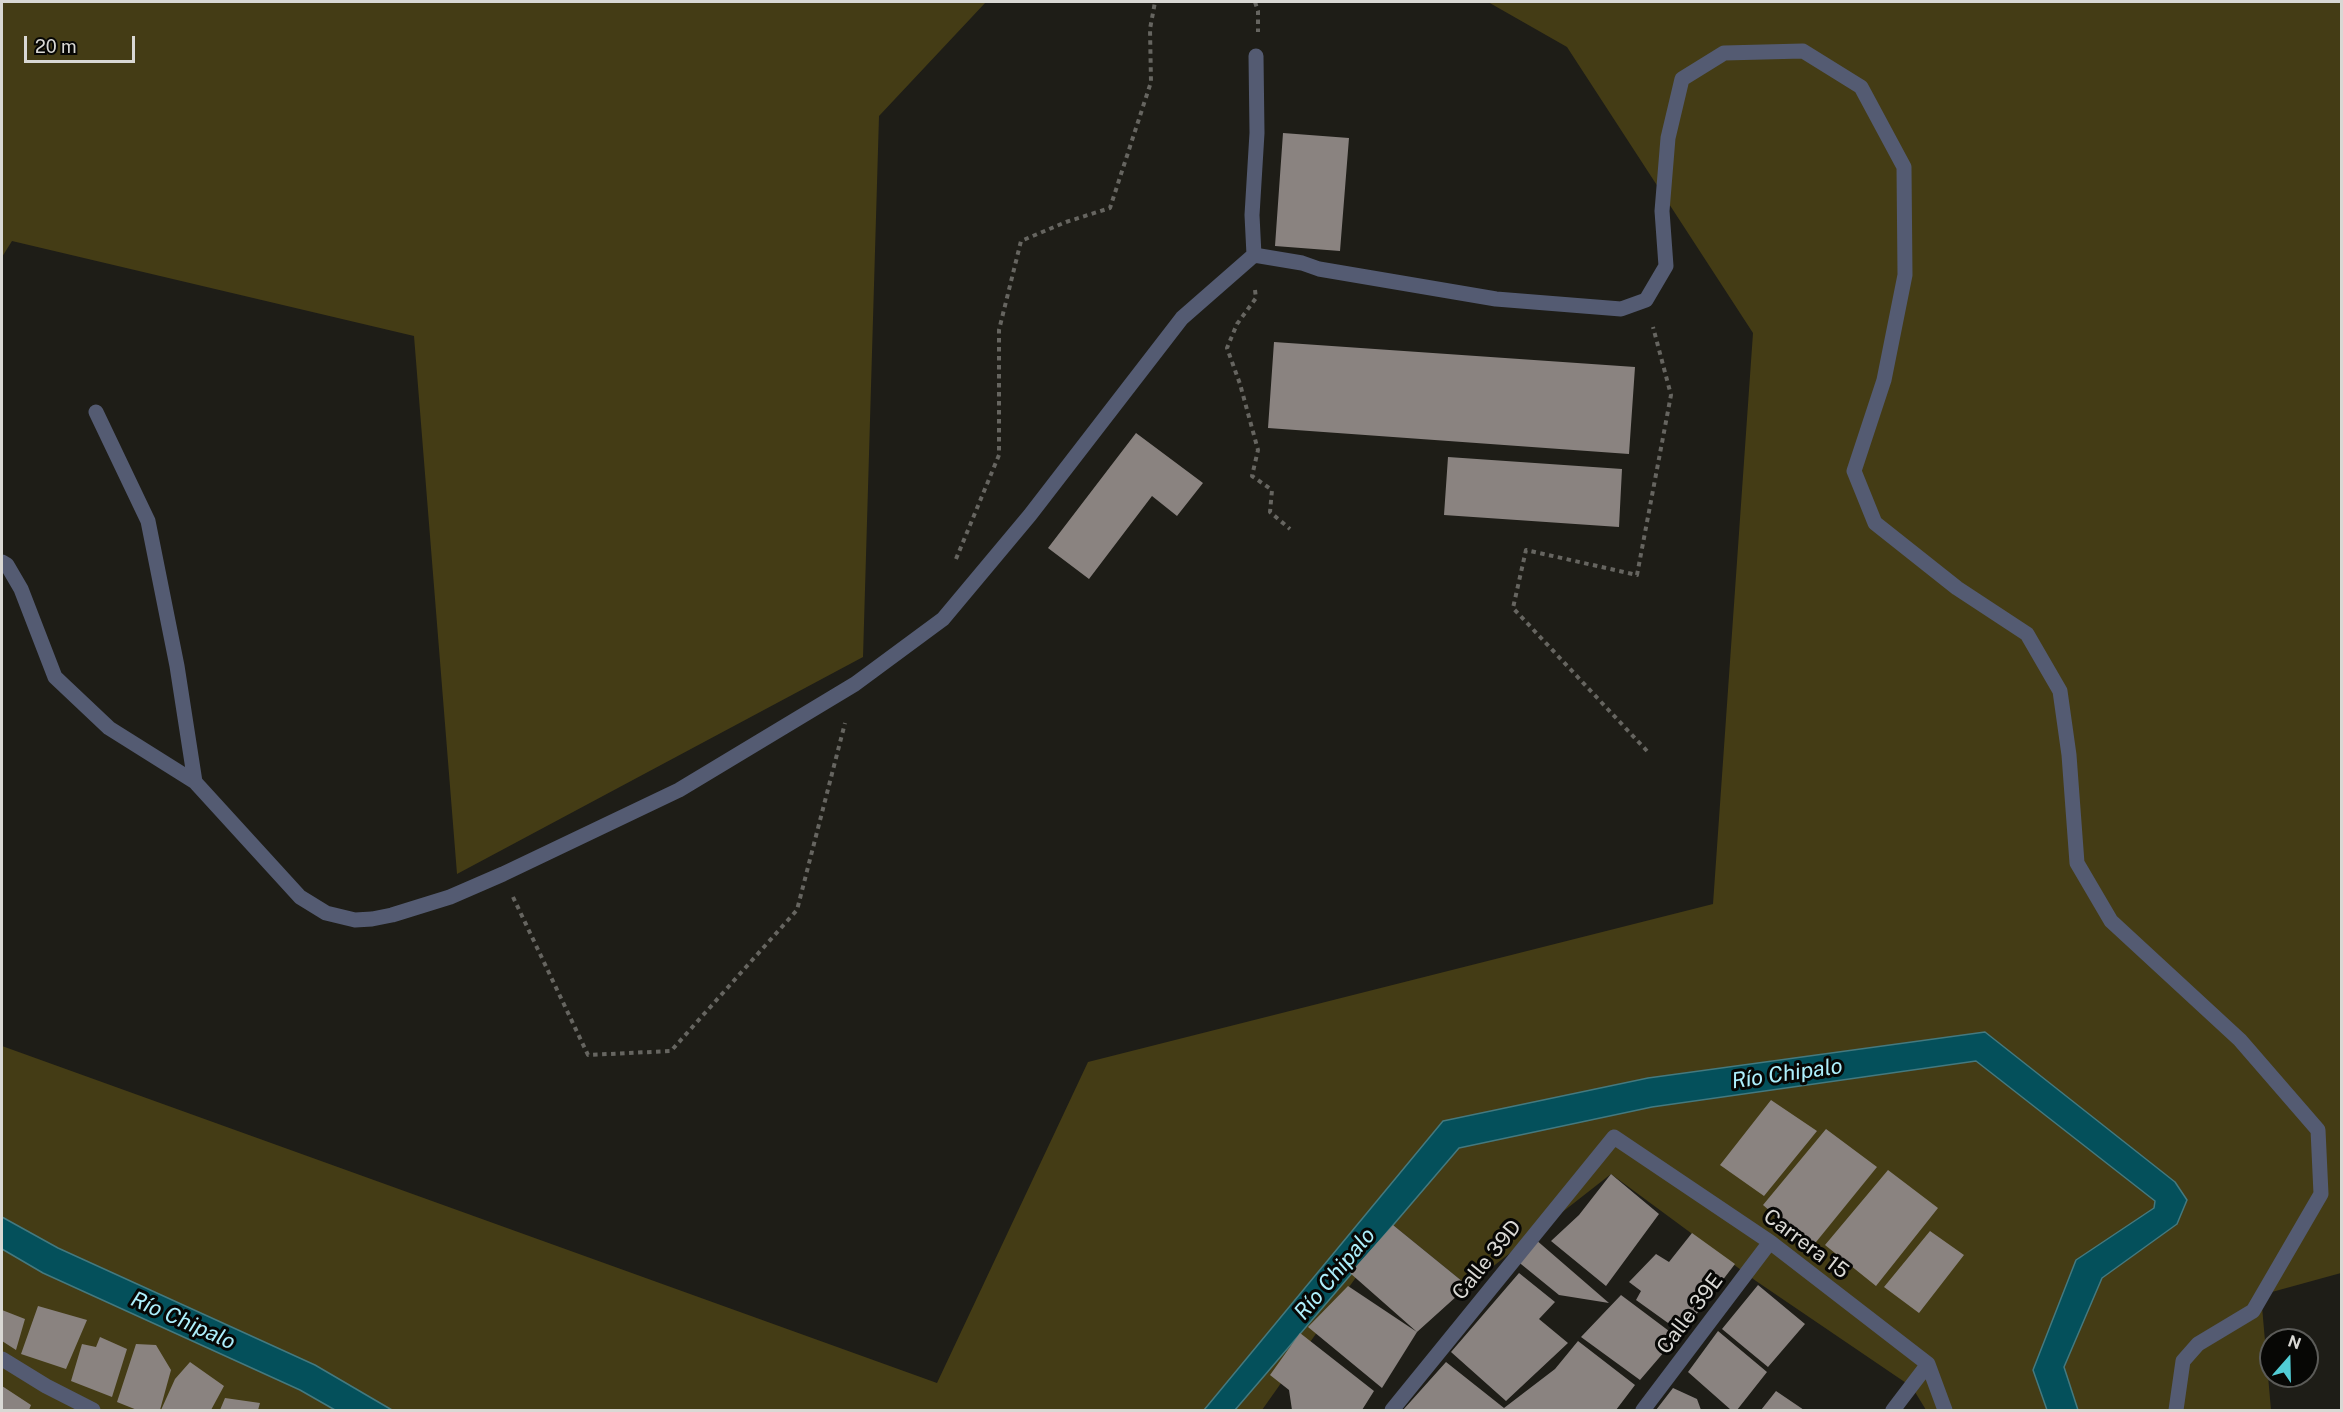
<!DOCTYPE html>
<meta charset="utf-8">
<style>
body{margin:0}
#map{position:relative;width:2343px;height:1412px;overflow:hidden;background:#1e1d17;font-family:"Public Sans",sans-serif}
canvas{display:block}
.frame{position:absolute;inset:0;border:3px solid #d9d8d4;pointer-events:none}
.north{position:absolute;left:2259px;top:1328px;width:60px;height:60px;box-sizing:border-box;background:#070705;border:2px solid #5b5b58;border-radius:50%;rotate:20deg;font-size:16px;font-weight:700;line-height:24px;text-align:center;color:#d9d8d4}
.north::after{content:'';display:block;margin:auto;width:21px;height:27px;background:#51ccd5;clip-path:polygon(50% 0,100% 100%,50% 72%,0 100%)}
.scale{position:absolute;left:24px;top:36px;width:111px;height:27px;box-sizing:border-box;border:3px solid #d9d8d4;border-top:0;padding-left:8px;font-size:18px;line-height:21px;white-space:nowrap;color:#d9d8d4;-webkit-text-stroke:4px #070705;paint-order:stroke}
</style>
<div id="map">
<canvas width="2343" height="1412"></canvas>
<div class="frame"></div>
<div class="north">N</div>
<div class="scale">20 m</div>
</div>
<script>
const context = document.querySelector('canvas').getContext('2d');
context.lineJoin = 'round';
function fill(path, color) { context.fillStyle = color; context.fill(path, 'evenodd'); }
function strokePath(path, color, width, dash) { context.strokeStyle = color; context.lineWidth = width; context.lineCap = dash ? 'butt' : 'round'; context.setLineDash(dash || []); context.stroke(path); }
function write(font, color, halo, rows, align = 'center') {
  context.font = font + ' "Public Sans",sans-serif'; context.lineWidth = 6; context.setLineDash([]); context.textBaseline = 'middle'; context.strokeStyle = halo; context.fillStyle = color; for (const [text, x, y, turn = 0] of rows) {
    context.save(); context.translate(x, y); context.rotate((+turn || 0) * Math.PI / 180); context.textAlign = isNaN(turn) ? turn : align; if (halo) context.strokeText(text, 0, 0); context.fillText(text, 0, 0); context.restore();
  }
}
fill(new Path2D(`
 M2,2h984l-107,114 -16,541 -406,217 -43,-538 -402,-95 -10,16z
 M1488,2h853v1271l-80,22 10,115h-345l-14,-23 -156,-106 -145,-107 -143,112 -75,-61 -131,185h-1260v-364l935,337 151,-321 625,-158 40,-571 -186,-286z`), '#443c15');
const water = new Path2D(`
 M1985,1032l190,150 12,18 -10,24 -75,54 -38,89 14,43h-31l-14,-40 43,-110 78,-52 1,-7 -179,-140 -324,46 -193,41 -224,262h-31l239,-289 205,-43z
 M2,1217l56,31 257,117 77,45h-57l-35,-20 -257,-117 -41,-24z`);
fill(water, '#04505b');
strokePath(water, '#44797f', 1.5);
fill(new Path2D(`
 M1283,133l66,5 -9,113 -65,-5z
 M1274,342l361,25 -6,87 -361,-26z
 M1136,433l67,50 -26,33 -25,-20 -63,83 -41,-31z
 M1448,457l174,12 -3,58 -175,-12z
 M1771,1100l46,31 -53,65 -44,-31z
 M1826,1129l51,38 -65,80 -49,-42z
 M1888,1170l50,38 -62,78 -51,-41z
 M1611,1174l48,40 -53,72 -55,-45 28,-26z
 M1393,1225l75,61 -51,46 -67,-59z
 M1930,1231l34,24 -45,58 -35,-26z
 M1692,1233l43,31 -53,69 -46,-33 5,-9 -12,-9 27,-28 13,8z
 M1535,1239l74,64 -50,-8 -43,-35z
 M1519,1273l36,29 -16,17 29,24 -62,58 -55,-49z
 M1758,1285l47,39 -37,43 -46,-38z
 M1348,1286l69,46 -35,56 -74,-61z
 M1621,1295l56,42 -37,43 -59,-43z
 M38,1306l49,14 -21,49 -45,-15z
 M2,1310l23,9 -9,31 -14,-9z
 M1718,1331l49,41 -30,38h-6l-43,-38z
 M1300,1333l74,58 -12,19h-70l-3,-20 -19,-15z
 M100,1337l27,12 -15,48 -41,-16 11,-37 14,3z
 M1578,1341l57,44 -19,25h-213l43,-48 58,46 51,-39z
 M136,1344l20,1 15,25 -11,40h-23l-20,-8z
 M190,1362l34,24 -13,24h-50l14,-31z
 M2,1386l29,19 -2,5h-27z
 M1673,1388l24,11 4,11h-45z
 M1776,1391l28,19h-43z
 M225,1398l35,5 -2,7h-38z`), '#8a8380');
strokePath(new Path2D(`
 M1255,2l3,9v21
 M1255,290l1,8 -19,26 -10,24 13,36 18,66 -6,26 20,14 -2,22 20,17
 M956,559l43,-104v-125l22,-89 45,-19 44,-14 41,-126 -1,-53 5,-27
 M1647,751l-134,-143 13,-58 111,25 34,-180 -18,-68
 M513,897l75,158 83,-4 126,-141 48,-187`), '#666560', 4, [4.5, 4.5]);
strokePath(new Path2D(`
 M1256,56l1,77 -5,82 2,40 48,8 17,6 177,30 125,10 25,-9 20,-34 -4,-55 6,-73 14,-59 42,-26 79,-2 58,36 43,80 1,108 -21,105 -30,91 21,52 82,65 70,46 33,57 9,64 8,108 34,58 129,119 78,90 3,64 -68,117 -55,33 -15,17 -7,49
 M96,412l52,109 29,145 18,116 105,115 26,16 29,7 17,-1 20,-4 58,-18 53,-23 176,-84 176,-106 88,-65 87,-104 152,-197 72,-63
 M2,562l5,3 14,24 34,88 54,51 86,54`), '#545b72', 15);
strokePath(new Path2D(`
 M2,1359l44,27 47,24
 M1392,1410l222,-273 156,105 158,122 17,46
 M1643,1410l127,-168
 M1893,1410l35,-46`), '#545b72', 15);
write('21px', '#d9d8d4', '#070705', [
 ["Carrera 15",1806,1244,37],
 ["Calle 39D",1487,1260,-51],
 ["Calle 39E",1690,1314,-53]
]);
write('italic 22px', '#adeffc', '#070705', [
 ["Río Chipalo",1787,1074,-8],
 ["Río Chipalo",1335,1274,-50],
 ["Río Chipalo",183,1321,24]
]);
</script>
